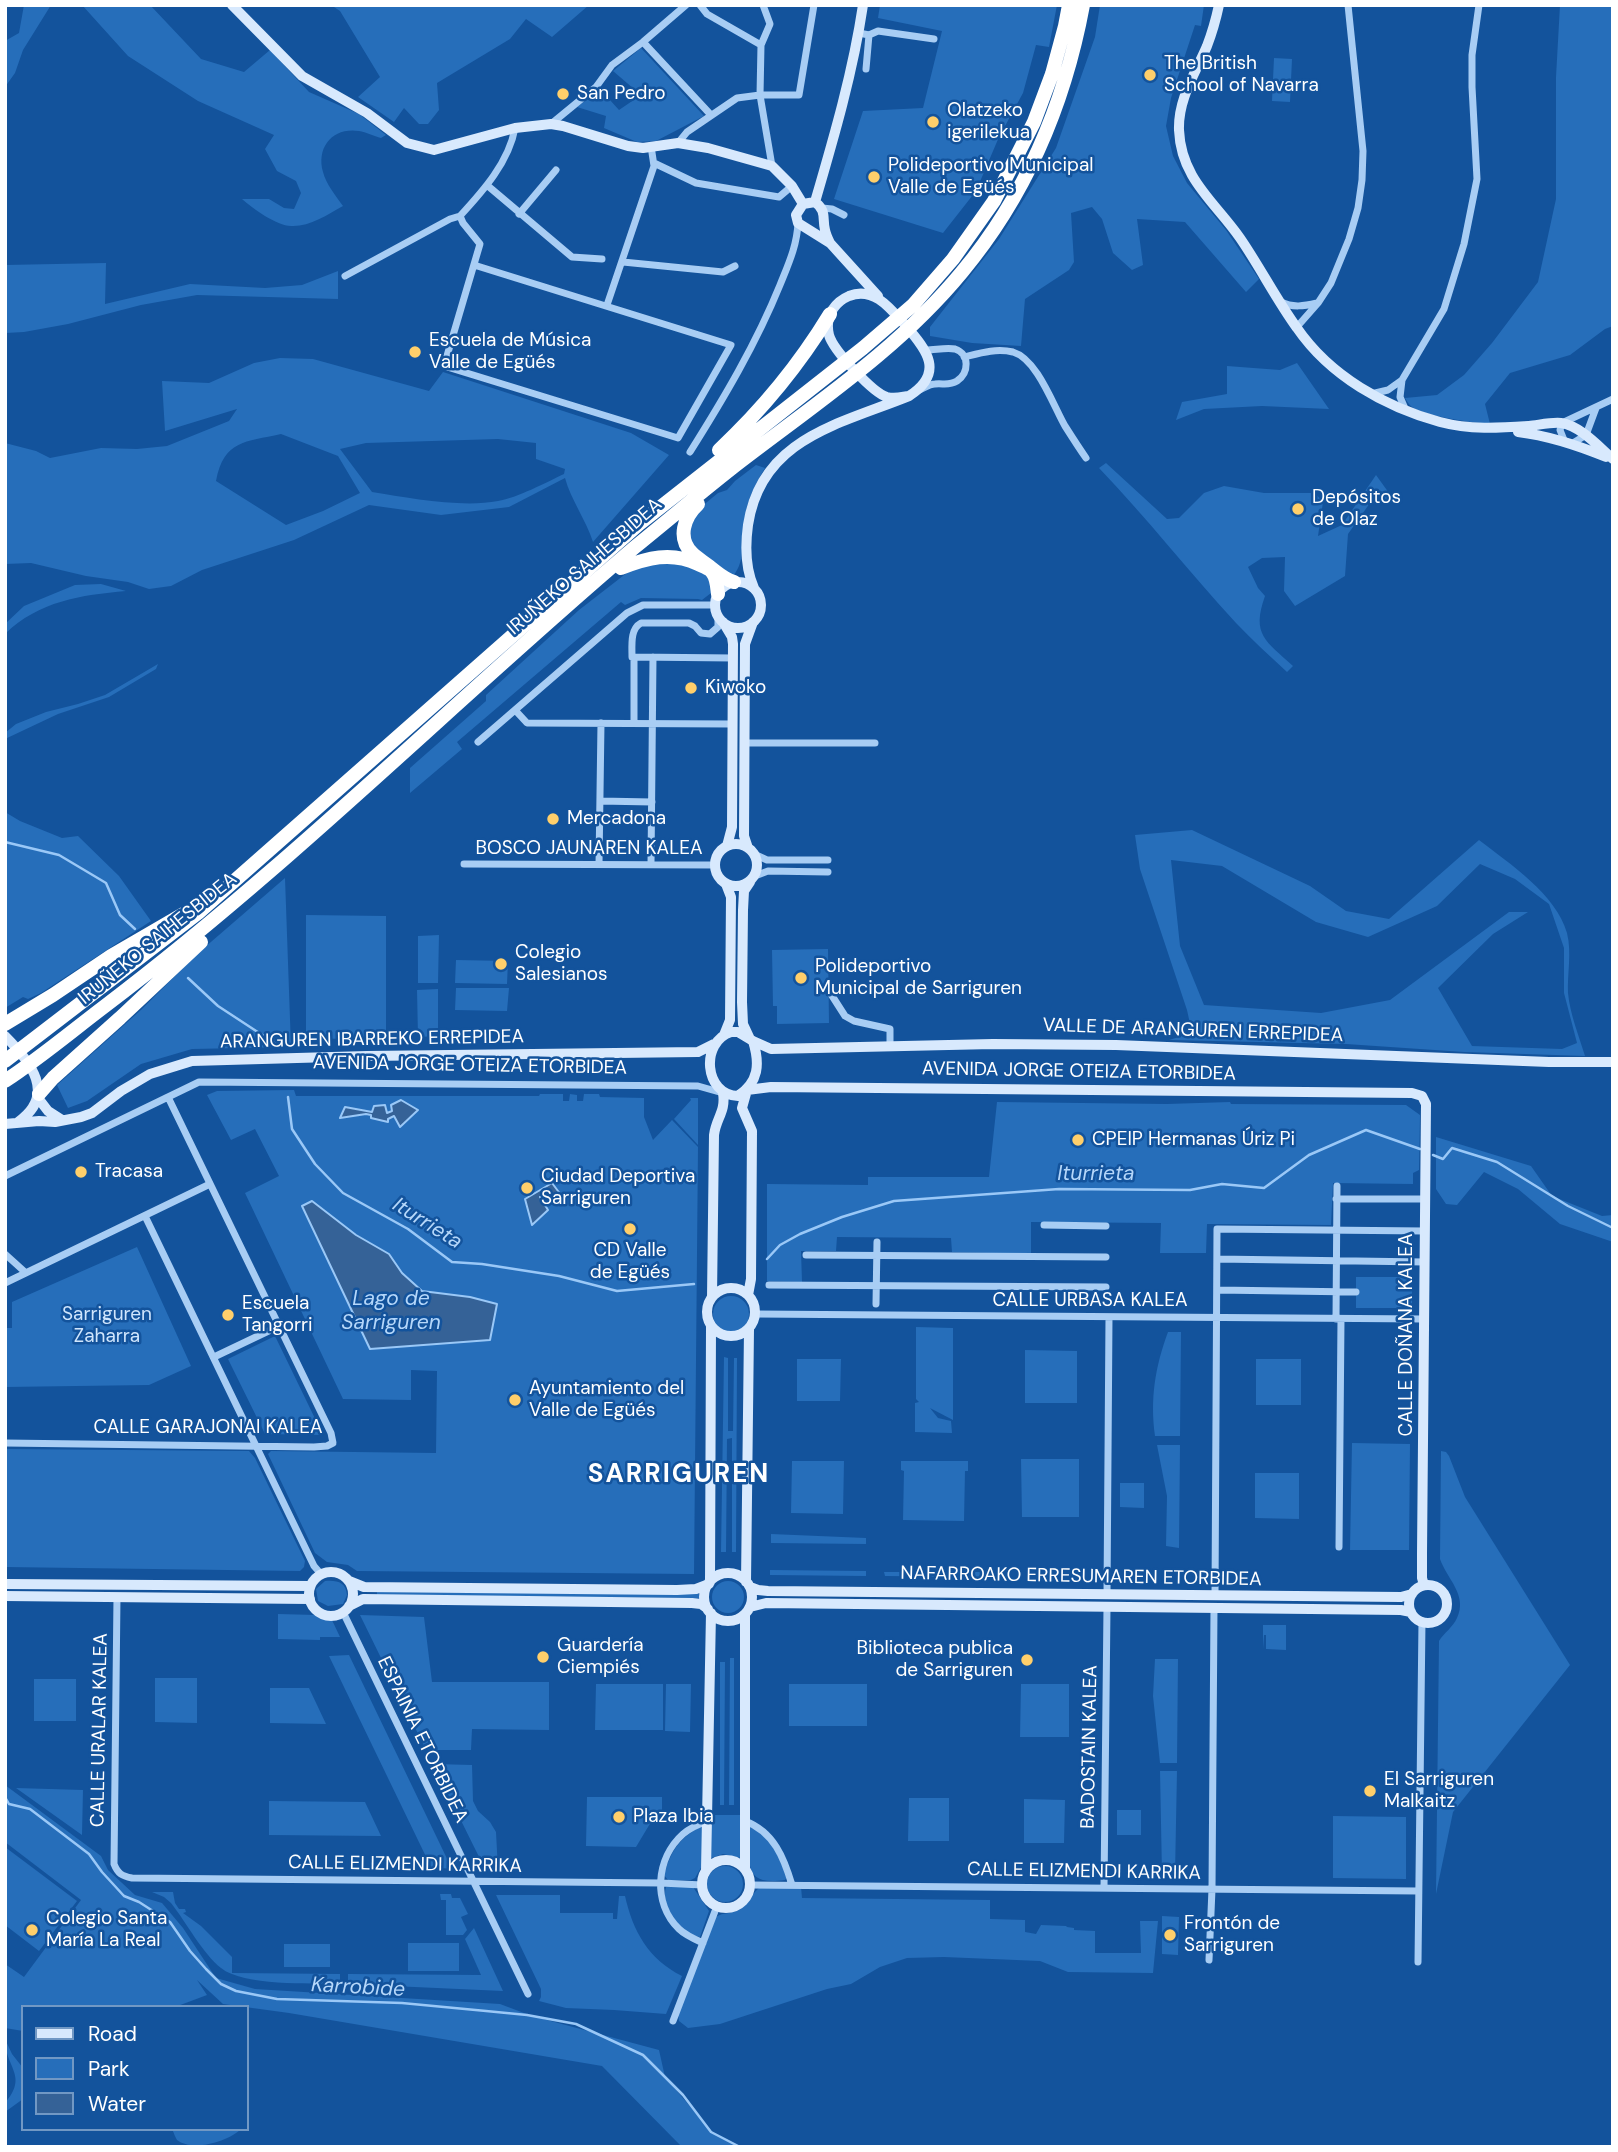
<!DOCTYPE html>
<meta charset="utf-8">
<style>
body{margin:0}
#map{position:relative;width:1618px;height:2152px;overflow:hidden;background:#13539c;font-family:"DM Sans",sans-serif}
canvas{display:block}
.frame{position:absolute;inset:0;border:7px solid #fff;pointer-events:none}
.legend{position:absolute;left:21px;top:2005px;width:228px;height:126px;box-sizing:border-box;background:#13539c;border:2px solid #7198c4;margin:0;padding:9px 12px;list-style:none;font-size:21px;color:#fff}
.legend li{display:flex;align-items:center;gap:14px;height:35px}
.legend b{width:35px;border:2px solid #7198c4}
</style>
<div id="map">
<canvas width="1618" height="2152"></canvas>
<div class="frame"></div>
<ul class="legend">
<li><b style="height:9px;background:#d8e9fd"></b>Road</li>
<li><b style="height:19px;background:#266eba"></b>Park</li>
<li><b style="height:19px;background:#356297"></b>Water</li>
</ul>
</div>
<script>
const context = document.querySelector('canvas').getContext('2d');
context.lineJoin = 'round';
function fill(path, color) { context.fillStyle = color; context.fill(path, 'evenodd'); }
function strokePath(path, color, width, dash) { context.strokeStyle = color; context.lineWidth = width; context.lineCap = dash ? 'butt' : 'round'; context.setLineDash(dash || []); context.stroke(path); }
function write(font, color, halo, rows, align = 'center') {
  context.font = font + ' "DM Sans",sans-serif'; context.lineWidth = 5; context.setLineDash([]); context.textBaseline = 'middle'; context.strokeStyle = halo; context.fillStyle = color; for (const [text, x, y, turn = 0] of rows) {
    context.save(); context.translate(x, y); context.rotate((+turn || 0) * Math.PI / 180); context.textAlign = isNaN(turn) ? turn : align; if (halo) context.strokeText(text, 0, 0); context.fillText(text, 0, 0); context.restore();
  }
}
fill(new Path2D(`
 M24,5h27l-28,45 -8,23 -10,14v-46l14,-8z
 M82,5h68l51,54 43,13 26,-22 39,42 50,22 27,21 -5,3c-7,-2 -15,-6 -22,-7 -26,-4 -43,16 -36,41 3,12 13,24 20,34 -16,9 -34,21 -52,20 -14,0 -39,-18 -49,-27h27l15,9 10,1 7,-16 -5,-12 -19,-10 -12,-22 9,-14 -76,-34 -70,-45z
 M331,5h258l-37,32 -26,-18 -16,20 -73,44 2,27 -11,14h-9l-15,-16 -10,14 -36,-25 22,-20 -40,-66z
 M880,5h177l-8,42 -13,-2 -13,48 -24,44 -23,54 -33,42 -109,-34 29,-88 60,-3 19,-77 -64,-13z
 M1100,5h104l-3,21 -6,-1 -24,73 -5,28 7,30 14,27 39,47 33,49 -13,13 -61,-70 -48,-3 6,46 -11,5 -19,-17 -11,-34 -10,-12 -21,6 3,49 -5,8 -44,29 -4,47 -49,-3 -42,-7v-9l69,-88 57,-91 39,-111z
 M1560,5h53v321l-8,3 -35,26 -60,18 -25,31 5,20c-16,-1 -67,-8 -78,-17 -3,-2 -5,-6 -7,-9l32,-3 27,-20 28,-32 46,-61 18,-83v-122z
 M641,48l63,68 -48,25 -19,1 -33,-14 2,-12 -29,-9 23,-18 19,21 22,-15 -28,-24z
 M1274,58l18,1 -2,43 -18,-1z
 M106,263l-1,41 85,-20 75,4 37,-3 36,-14v28l-141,-4 -56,10 -73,19 -44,8 -19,1v-68z
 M280,358l33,1 116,32 14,-19 188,61 38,22 -76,87c-7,-22 -22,-42 -28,-64l-56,29 -68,8 -72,-10 -75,35 -92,30 -31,16 -22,3 -21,-7 -42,-6 -55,-13 -26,1v-121l31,8 14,7 51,-10 36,1 30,-3 62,-25 8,-12 -72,22 -3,-50 47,2 45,-20zM281,434l57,22 22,37 -37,18 -37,14 -70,-44c8,-41 29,-39 65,-47zM498,439l38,4v16l29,10 -1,5c-17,8 -47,24 -66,27 -36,7 -89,-3 -126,-9l-32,-43 26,-6z
 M1297,363l32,46 -67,-3 -58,3 -28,11 6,-18 45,-8v-28l53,4z
 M1106,463l61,56 12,-1 25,-25 20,-7 40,7h51l8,9 -5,34 24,-11 34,-50 18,25 -24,3 -22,31 -3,42 -50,30 -11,-15 1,-34 -23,1 -14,9 10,21 7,8c-14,39 1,45 28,70l-6,6c-17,-16 -35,-32 -51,-49 -47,-51 -89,-105 -137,-155z
 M756,465l9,3c-9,15 -17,30 -20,48 -4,19 2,44 -12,60l-22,-14 -21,-21 2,-23 9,-11 17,-14 9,-3 8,-9z
 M667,559l35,12 9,9v13l-9,7 -4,-1 -57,-1 -16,7 -4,-3 -164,140 5,7 -52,44v-25l76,-67v-6l93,-85 49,-38z
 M101,584l25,7c-45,4 -87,10 -121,43v-10l19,-18 51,-21z
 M158,664l-2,5 -47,28 -51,17 -53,25v-6l11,-9 30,-12 32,-8 27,-9z
 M5,812l15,9 42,17 16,-2 41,40 32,45 -110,72 -13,6 -5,-2 -18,11z
 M1192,830l118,56 36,25 43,8 90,-79c31,24 77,54 88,93 5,20 0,41 1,60 2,21 11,43 17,63l-121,-4 -118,-8 -177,-4 23,-7 -5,-23 -47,-141 -5,-34zM1171,860l51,6 94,56 52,15 69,-31 43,-42 35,15 34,25 15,44v45l13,50 -15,6 -90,-3 -34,-58 55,-54 35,-22h-19l-119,88 -69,13 -117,-8 -24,-59z
 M285,878l6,169 -99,2 -51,15 -54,37 -19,7 -11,-23 85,-76 55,-55z
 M306,915l80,1v124l-80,-2z
 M439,935l-1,48h-20v-47z
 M828,949l1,74 -52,1v-18h-4l-1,-56z
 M456,960l52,1 -1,23 -52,-1z
 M456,988h53l-2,23 -52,-1z
 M438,989v47l-20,1 -1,-47z
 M294,1090l2,6h243l1,-2h23v7h6l1,-7 7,1v6h6l1,-7h15l1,3 44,1v19l9,23 19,-20 26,27 -4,427 -337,-3 -9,-6 -21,-3 -12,-9 -47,-99 3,-3 165,2 1,-82 -26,-1v30l-68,-1 -98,-206 34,-17 -24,-47 -24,11 -24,-45 10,-4z
 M690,1098h8v47l-24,-26 17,-19z
 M997,1102l170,2 63,-2 1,2 175,1 14,10 -1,55 -6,3v11l-80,-1 -2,42 -124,-1 -1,29h-46l1,-30 -130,-1v32l-79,-2 -1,-14 -114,-1 -1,14h-35l1,31 -35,-1v-97l101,1v-8h121z
 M1436,1137l95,29 21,30 50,20 11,-1v27l-53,-18 -42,-35 -34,-17 -27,33 -11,-1 -10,-15z
 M137,1247l54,119 -42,19 -144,2v-59h7v-26z
 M1356,1277h56v26l-6,5h-50z
 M713 1314a18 18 0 1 1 36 0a18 18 0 1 1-36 0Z
 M916,1327l37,1v92l-23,-12 8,10 13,3 1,12 -37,-1v-29l4,-1 -3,-3z
 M1168,1332h13l-1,104h-25c-5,-37 0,-69 13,-104z
 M275,1336l48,99 -58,-1 -37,-75z
 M1025,1350l52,1v52h-52z
 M724,1357l4,1v73h5l1,-73h3l-1,194h-4v-114l-5,1 -1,113h-5z
 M797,1359h44l-1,42h-43z
 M1256,1359h45v46h-45z
 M1352,1443l58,1 -1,106h-59z
 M1157,1445h23l-1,103 -13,-2 1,-50z
 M5,1449l244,2 6,7 50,103 -1,6 -4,4 -295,-4z
 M1441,1451l5,1 3,4 16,41 105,168 -117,147 -17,82 3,-253c5,-8 14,-14 18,-23 11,-23 -10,-39 -17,-59z
 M1021,1459h58v58h-57z
 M792,1461h52l-1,53 -52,-1z
 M901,1461h67v10h-3l-1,50 -61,-1 1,-49 -3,-1z
 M1255,1473h44v46l-44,-1z
 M1120,1483h24v25l-24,-1z
 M771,1534l95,4v6l-95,-1z
 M770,1570l96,1v5l-96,-1z
 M884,1572h98l1,5 -98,-1z
 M712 1597a16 16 0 1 1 32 0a16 16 0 1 1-32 0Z
 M325,1581c12,-1 21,1 22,14l-4,9 -15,2 -10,-5 -2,-12z
 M377,1592l322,2v4l-322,-3z
 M278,1614l38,1 15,3 9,19h-20v3l-42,-1z
 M360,1615l64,2 8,65h117v48l-77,-1 -1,21h-45z
 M1263,1625h23v25l-20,-1v-14h-2l-1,14z
 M349,1655l103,214 -21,-2 -102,-211z
 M730,1658h4v147h-5z
 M1155,1659h23l-1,104h-17l-7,-67z
 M720,1662h5l-1,143h-4z
 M155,1678h42v45l-42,-1z
 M34,1679h42v42h-42z
 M596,1684h67v46h-68z
 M666,1684h25l-1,48 -25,-1z
 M789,1684h78v42h-78z
 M1021,1684h48v53h-49z
 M270,1688h39l17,36 -56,-1z
 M433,1764l39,1 1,36 5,10 12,11 6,10 2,38 -13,-1z
 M1160,1771h17l-2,104h-13z
 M5,1785l96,71 7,14 27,25 27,8 21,25 33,50 39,11 245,15 32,12 127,34 6,27 46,54 30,16h-59l-80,-81 -313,-53 -66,-9 -26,-24 10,15 -32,12h-152v24l-18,-3v-64l19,13 57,-77 -76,-58z
 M16,1788l67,2 -1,45z
 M587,1797h75v14l-11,11 -15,25 -50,-1z
 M909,1798h40v43h-41z
 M1024,1799l41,1 -1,43h-40z
 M269,1801l96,1 16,34 -112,-1z
 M1117,1810h24v25h-24z
 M711,1815h31l-1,43 -18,-4 -12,4z
 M1333,1816l73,1v62l-73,-1z
 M702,1826v40l-7,12 -4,2h-23l-4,-5c7,-24 15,-37 38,-49z
 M750,1827c23,11 28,28 37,50l-2,3c-45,7 -35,-21 -35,-53z
 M5,1847l72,54 -38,50 -34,-26z
 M707 1884a18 18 0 1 1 36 0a18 18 0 1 1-36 0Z
 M669,1886l24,1 16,24 -9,26c-19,-2 -40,-31 -34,-50z
 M801,1887l1,11 188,2v19l35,1v12l11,2 5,-9 25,1 1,1 7,1v2l21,1v22h46l-1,-32h18l-5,52 -85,-1 -28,-11 -96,-4 -37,1 -27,9 -29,17 -24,5 -107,35 -32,4 -9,-7 -1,-7 38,-97c7,-5 15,-3 23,-7 10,-5 12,-16 20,-22z
 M152,1892h21l2,11 4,6h6l1,3 -3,1 18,13 31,31v16l108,1v10c-30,-1 -97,2 -119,-16 -18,-14 -35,-46 -50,-65l-7,-6z
 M440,1894h11l1,4h8l8,16 -7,3 6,13 -4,5h-17v-35h-5z
 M496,1895h64v18h53v6h4l2,-23h6c8,35 23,63 57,80l-16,38 -52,-4 -48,-2 -27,-7 2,-4v-8z
 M1162,1916l17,1 -1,38 -16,-1z
 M474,1928l29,63 -155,-7v-10l133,1 -16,-36z
 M408,1943h51v28h-51z
 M284,1944h46v23h-46z
 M5,2039l7,15 11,14v31l-18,13v-9c24,-28 0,-35 0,-64z
 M172,2129h69c-13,13 -49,23 -64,11 -2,-3 -3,-7 -5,-11z`), '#266eba');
const water = new Path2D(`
 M401,1100l17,10 -18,17 -6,-11 -6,3v3l-17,-4v-3l-5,-1 -26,4 5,-11 27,5 2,-6 11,-1 2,8 5,-2 -1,-6z
 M552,1183l9,12 -21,2 8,13 -16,15 -7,-26z
 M312,1201l44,34 33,19 13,19 20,18 48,6 27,7 -7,36 -120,9 -68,-143z`);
fill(water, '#356297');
strokePath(water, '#9ac8f7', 2);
strokePath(new Path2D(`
 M5,842l54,13 47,28 14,32 15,14
 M188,978l30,28 58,38
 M288,1097l4,32 23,35 28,29 65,36 44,33 30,2 77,12 58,15 77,-7
 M1433,1155l10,4 9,-11 45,14 71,44 45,22
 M767,1259l13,-14 20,-11 42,-17 52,-16 165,-12 131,1 32,-6 42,4 45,-33 57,-25 54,19
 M5,1797l4,7 21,5 59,45 13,18 22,24 15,6 31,20 20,29 16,18 15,15 15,7 41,8 125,4 84,8 41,4 49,9 67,31 40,40 28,37 29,15`), '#9ac8f7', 2.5);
strokePath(new Path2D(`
 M700,5l7,9 54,31 9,-21 -7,-19
 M859,33l10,2 9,-4 56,8
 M643,42l68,73
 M866,69l3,-34
 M551,124l45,-37 16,-22 31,-23 43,-37
 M678,143l9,-11 50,-34 23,-3 1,-50
 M654,163l42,20 83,14 13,-11
 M772,166l-12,-71h39l15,-90
 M488,186l84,71 30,2
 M822,208l10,1 12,6
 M519,214l37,-44
 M623,262l100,10 12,-6
 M474,265l257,80 -53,93 -234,-72 36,-122 -17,-21 -3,-7c23,-25 49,-54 55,-88
 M345,276l105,-57 10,-3
 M1281,302c12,6 23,4 36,1
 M607,305l47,-139 -3,-20
 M1296,328l22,-25 13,-20 18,-44 9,-31 4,-28 1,-29 -15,-146
 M964,357c16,-4 32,-9 49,-5 24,7 40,53 52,74 7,11 14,22 21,32
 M919,390c5,-2 11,-6 16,-6 8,-1 14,2 22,-3 12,-8 13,-27 -2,-32 -8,-2 -20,1 -29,1
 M1371,394l17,-4 14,-10
 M1406,411l-6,-14 2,-17 42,-71 20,-65 13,-65 -5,-92v-32l7,-50
 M1564,440l-4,-10 2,-7 51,-24
 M1573,443l13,-8 10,-27
 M690,452c34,-54 66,-108 90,-167 8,-20 17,-39 18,-62
 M634,657l99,1
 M515,710l12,13 205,1
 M634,723v-66h-2c0,-12 -2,-28 9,-34h48l6,3 6,7 9,1 8,-7v-11
 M478,742l149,-129 16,-8h72
 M744,743h131
 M600,801l52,1
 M754,854l13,6h61
 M464,864l251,1
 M599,864l2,-141
 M651,864l2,-207
 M755,876l13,-5 60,1
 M829,991l16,25 9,5 36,8v18
 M5,1176l194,-94 499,4 25,7
 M1336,1199h89
 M145,1216l169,350 7,8
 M1044,1225l62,1
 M5,1254l21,19
 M806,1255l300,2
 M1217,1259l208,3
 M5,1283l205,-99
 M769,1285l337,2
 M1217,1290l139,2
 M876,1304l1,-62
 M756,1314l668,5
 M1336,1319l1,-133
 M214,1357l65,-31
 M5,1443l309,4 13,-1 6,-3 -2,-10 -163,-336
 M1339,1547l2,-228
 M1107,1594l2,-277
 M1215,1595l2,-366 208,2
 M117,1597l-3,267c4,10 8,12 18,14l529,5 41,2
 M343,1612l185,382
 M745,1821c29,11 39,37 47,64
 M750,1885l668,6
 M1104,1888l3,-281
 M703,1943c-9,-4 -18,-8 -24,-14 -27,-26 -23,-71 4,-95 7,-6 16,-10 25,-13
 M1209,1960l3,-71 2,-281
 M1418,1962l4,-341
 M673,2021l44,-115`), '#a8cdf4', 7);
strokePath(new Path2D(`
 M232,5l70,71 65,37 40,30 27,7 81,-22 36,-4 12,2 65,20 15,2 35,-5 30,5 64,18 20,20 11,18
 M1219,5c-3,14 -7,28 -12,41 -12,28 -29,53 -28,84 2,49 36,72 61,108 20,29 36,61 57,90 33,48 88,79 143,94 30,8 59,6 89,4 10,-1 22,-4 32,-3 20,3 38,24 52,36
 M815,202c19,-65 38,-130 48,-197
 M830,243c-2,-4 -4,-8 -5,-13 -3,-12 2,-19 -10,-28l-12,2 -7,11 2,8 32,20 48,53
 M1518,432c32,4 59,13 88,25
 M715 605a23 23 0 1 1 46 0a23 23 0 1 1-46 0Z
 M754,588c-9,-20 -9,-41 -6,-63 13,-87 92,-101 161,-129 36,-23 18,-46 -3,-70 -15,-17 -32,-40 -57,-30 -7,3 -12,7 -16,13 -5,8 -6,18 -4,26 4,15 44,58 58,62 8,2 14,0 22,-1
 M723,622l9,15 1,7 -1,183 -5,19
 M715 865a21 21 0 1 1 42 0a21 21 0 1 1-42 0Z
 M748,848l-4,-12 1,-192 8,-22
 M750,882l-6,9 -1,19 -1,92 1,22 7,15
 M731,1032h7l15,9c7,23 6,41 -15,55 -34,-1 -38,-54 -7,-64z
 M724,1035l6,-15 1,-123 -5,-13
 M5,1036c26,26 52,59 13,86
 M753,1041l18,8 222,-5 123,1 433,17h64
 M38,1098l10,13 14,9
 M5,1124l34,-3 16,1 26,-5 11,-4 29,-22 29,-17 42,-13 175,-5 331,-4 16,-8
 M707 1312a24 24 0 1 1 48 0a24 24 0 1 1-48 0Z
 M748,1295l3,-16 1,-148 -10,-23 5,-18 24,-3 641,6 10,3 4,8 -4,449v25l2,7
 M712,1297l2,-162c2,-17 12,-23 9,-42
 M309 1594a22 22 0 1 1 44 0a22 22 0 1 1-44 0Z
 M704 1597a24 24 0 1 1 48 0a24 24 0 1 1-48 0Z
 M349,1581l15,6 313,3 19,-1 13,-5
 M710,1582l1,-255
 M746,1582l3,-253
 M5,1584l305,2
 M1409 1604a19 19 0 1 1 38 0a19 19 0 1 1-38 0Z
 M750,1587l8,3 10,1 633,6 11,-3
 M5,1596l305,3
 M349,1606l14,-7 329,4 9,1 7,5
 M750,1607l16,-4 635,7 10,2
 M745,1614v255
 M702 1884a24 24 0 1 1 48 0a24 24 0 1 1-48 0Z
 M706,1870l5,-257`), '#d8e9fd', 10);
strokePath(new Path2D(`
 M719,450c44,-41 80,-85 111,-136
 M698,504c-14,13 -21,34 -6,49 6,6 12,9 18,14 8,6 14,12 24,15
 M621,568c26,-10 50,-17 77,-4 4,2 11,4 14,8 5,6 5,15 6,22
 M5,1024l48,-29 58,-39 74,-43
 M5,1061l193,-148 441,-389 224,-176 50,-43 40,-46 41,-58 40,-79 18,-48 13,-48 4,-21
 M5,1081c35,-23 67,-50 100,-75 186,-141 352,-308 530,-459 32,-26 64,-53 97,-79 80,-62 165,-117 230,-196 64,-77 103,-170 121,-267
 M39,1094l14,-16 67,-60 81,-76`), '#fff', 14);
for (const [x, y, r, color] of [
 [1150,75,7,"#ffcf6b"],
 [563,94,7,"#ffcf6b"],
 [933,122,7,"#ffcf6b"],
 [874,177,7,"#ffcf6b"],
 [415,352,7,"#ffcf6b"],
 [1298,509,7,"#ffcf6b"],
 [691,688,7,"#ffcf6b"],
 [553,819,7,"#ffcf6b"],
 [501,964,7,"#ffcf6b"],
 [801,978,7,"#ffcf6b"],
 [1078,1140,7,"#ffcf6b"],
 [81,1172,7,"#ffcf6b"],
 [527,1188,7,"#ffcf6b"],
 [630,1229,7,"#ffcf6b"],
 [228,1315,7,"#ffcf6b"],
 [515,1400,7,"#ffcf6b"],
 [543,1657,7,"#ffcf6b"],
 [1027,1660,7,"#ffcf6b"],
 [1370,1791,7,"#ffcf6b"],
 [619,1817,7,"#ffcf6b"],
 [32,1930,7,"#ffcf6b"],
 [1170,1935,7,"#ffcf6b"]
]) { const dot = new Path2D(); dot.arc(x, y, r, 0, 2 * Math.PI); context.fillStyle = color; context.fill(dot); strokePath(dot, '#13539c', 2.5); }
write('19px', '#fff', '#13539c', [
 ["The British",1164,64],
 ["School of Navarra",1164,86],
 ["San Pedro",577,94],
 ["Olatzeko",947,111],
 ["igerilekua",947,133],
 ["Polideportivo Municipal",888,166],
 ["Valle de Egüés",888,188],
 ["Escuela de Música",429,341],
 ["Valle de Egüés",429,363],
 ["Depósitos",1312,498],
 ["de Olaz",1312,520],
 ["Kiwoko",705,688],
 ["Mercadona",567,819],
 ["Colegio",515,953],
 ["Salesianos",515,975],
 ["Polideportivo",815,967],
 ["Municipal de Sarriguren",815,989],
 ["CPEIP Hermanas Úriz Pi",1092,1140],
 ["Tracasa",95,1172],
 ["Ciudad Deportiva",541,1177],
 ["Sarriguren",541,1199],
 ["CD Valle",630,1251,"center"],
 ["de Egüés",630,1273,"center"],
 ["Escuela",242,1304],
 ["Tangorri",242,1326],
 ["Ayuntamiento del",529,1389],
 ["Valle de Egüés",529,1411],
 ["Guardería",557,1646],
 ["Ciempiés",557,1668],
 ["Biblioteca publica",1013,1649,"right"],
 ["de Sarriguren",1013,1671,"right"],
 ["EI Sarriguren",1384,1780],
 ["Malkaitz",1384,1802],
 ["Plaza Ibia",633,1817],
 ["Colegio Santa",46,1919],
 ["María La Real",46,1941],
 ["Frontón de",1184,1924],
 ["Sarriguren",1184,1946]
], 'left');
write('19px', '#fff', '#13539c', [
 ["IRUÑEKO SAIHESBIDEA",585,567,-41],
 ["BOSCO JAUNAREN KALEA",589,849],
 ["IRUÑEKO SAIHESBIDEA",158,939,-39],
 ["VALLE DE ARANGUREN ERREPIDEA",1193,1031,2],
 ["ARANGUREN IBARREKO ERREPIDEA",372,1040,-1],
 ["AVENIDA JORGE OTEIZA ETORBIDEA",470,1066,1],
 ["AVENIDA JORGE OTEIZA ETORBIDEA",1079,1072,1],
 ["CALLE URBASA KALEA",1090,1301],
 ["CALLE DOÑANA KALEA",1407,1335,-90],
 ["CALLE GARAJONAI KALEA",208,1428],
 ["NAFARROAKO ERRESUMAREN ETORBIDEA",1081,1577,1],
 ["CALLE URALAR KALEA",100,1730,-89],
 ["ESPAINIA ETORBIDEA",422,1740,64],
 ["BADOSTAIN KALEA",1090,1747,-89],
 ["CALLE ELIZMENDI KARRIKA",405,1865,1],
 ["CALLE ELIZMENDI KARRIKA",1084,1872,1]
]);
write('19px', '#d0e6fd', '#13539c', [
 ["Sarriguren",107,1315],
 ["Zaharra",107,1337]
]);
write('italic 21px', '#b5d7fa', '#13539c', [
 ["Iturrieta",1096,1174],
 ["Iturrieta",427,1224,32],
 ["Lago de",391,1299],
 ["Sarriguren",391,1323],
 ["Karrobide",358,1988,3]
]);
context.letterSpacing = '2px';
write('bold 26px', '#fff', '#13539c', [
 ["SARRIGUREN",679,1475]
]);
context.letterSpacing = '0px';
</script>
